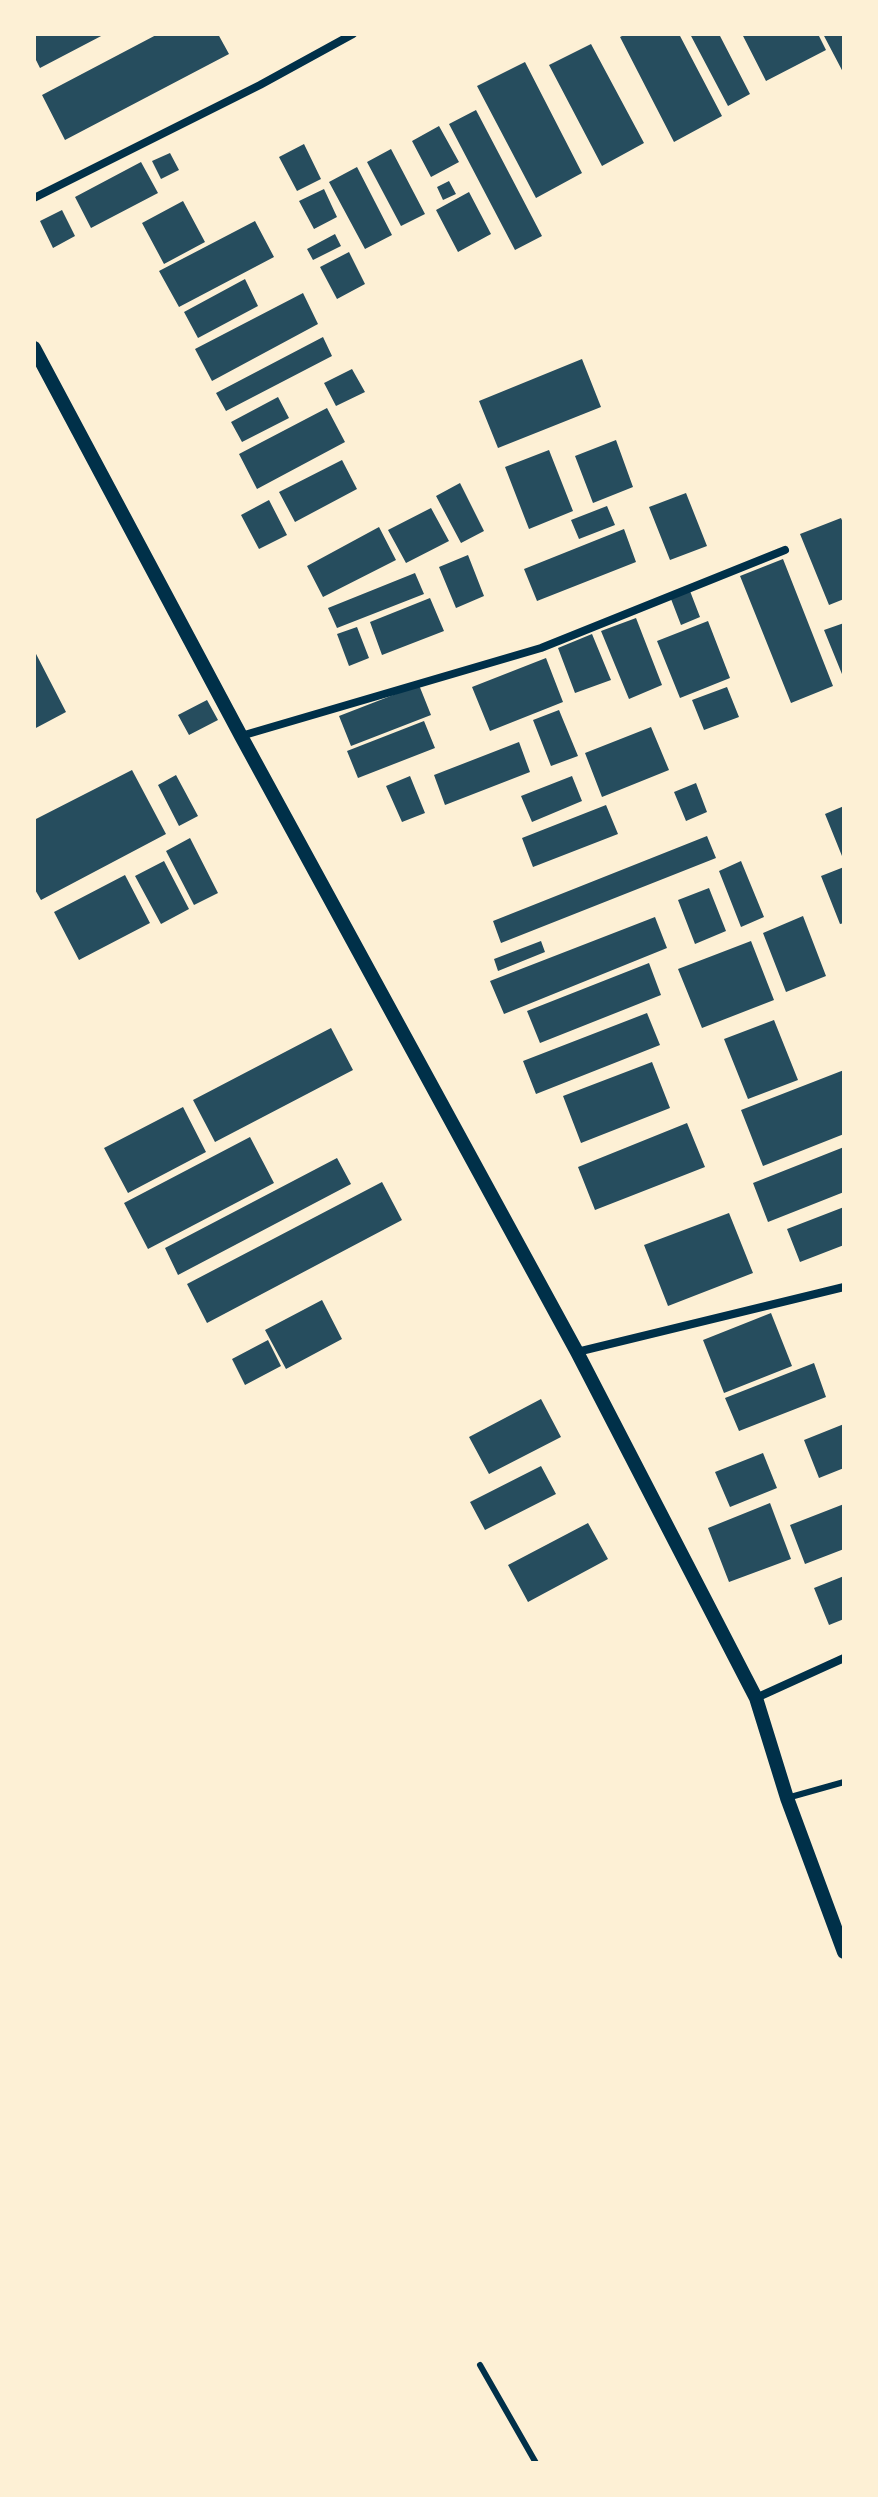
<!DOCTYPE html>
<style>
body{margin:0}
#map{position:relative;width:878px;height:2497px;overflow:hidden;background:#fdf0d5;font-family:"Exo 2",sans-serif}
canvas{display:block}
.frame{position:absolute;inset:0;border:36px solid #fdf0d5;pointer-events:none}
</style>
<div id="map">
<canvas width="878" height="2497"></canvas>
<div class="frame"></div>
</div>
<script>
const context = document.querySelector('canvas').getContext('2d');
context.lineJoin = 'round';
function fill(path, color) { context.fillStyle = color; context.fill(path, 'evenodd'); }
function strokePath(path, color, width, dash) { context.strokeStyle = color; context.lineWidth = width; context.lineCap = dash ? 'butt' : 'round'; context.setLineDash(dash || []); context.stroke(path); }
fill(new Path2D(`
 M34,34h71l-65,34 -6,-12z
 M158,34h60l11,20 -164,86 -23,-45z
 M626,34h53l43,82 -48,26 -54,-105z
 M690,34h29l31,60 -22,12z
 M742,34h76l8,16 -60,31z
 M823,34h21v40z
 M591,44l53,99 -42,23 -53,-101z
 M525,62l57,111 -46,25 -59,-112z
 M476,110l66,126 -27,14 -66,-126z
 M439,126l20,36 -28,15 -19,-36z
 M304,144l17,35 -24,12 -18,-34z
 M391,149l34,65 -24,12 -34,-64z
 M170,153l9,17 -18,9 -9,-18z
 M141,162l17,31 -67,35 -16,-31z
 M357,167l35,68 -27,14 -36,-67z
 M449,181l7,13 -13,6 -6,-13z
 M324,189l13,28 -23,12 -15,-28z
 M469,192l22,42 -33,18 -22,-42z
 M183,201l22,41 -41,22 -22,-41z
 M62,210l13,26 -22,12 -13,-27z
 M255,221l19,36 -95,50 -20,-36z
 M335,234l6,12 -28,14 -6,-11z
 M349,252l16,32 -28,15 -17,-32z
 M245,279l13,27 -60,32 -14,-26z
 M303,293l15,31 -106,57 -17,-32z
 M323,337l9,19 -106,55 -10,-18z
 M582,359l19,48 -103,41 -19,-47z
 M352,369l13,23 -29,14 -12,-23z
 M278,397l11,21 -47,24 -11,-20z
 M327,408l18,34 -88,47 -18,-35z
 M616,440l17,47 -40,16 -18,-47z
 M549,450l24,61 -44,18 -24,-62z
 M342,460l15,29 -62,33 -16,-30z
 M460,483l24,48 -23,12 -25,-47z
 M686,493l21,53 -37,14 -21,-53z
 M269,500l18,35 -28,14 -18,-34z
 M607,506l8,19 -36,14 -8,-19z
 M431,508l18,33 -43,22 -18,-33z
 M841,518l3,7v74l-15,6 -29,-71z
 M379,527l17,33 -73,37 -16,-31z
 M624,529l12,33 -99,39 -13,-32z
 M468,555l16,41 -28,12 -17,-41z
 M783,559l50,127 -42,17 -51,-127z
 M415,573l9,21 -87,34 -9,-20z
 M690,591l10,26 -19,8 -10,-26z
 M430,598l14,33 -62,24 -12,-33z
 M636,618l26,67 -33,14 -28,-68z
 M708,621l22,57 -50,20 -23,-57z
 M844,623v56l-20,-49z
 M357,627l12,31 -20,8 -12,-32z
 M592,634l19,46 -36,13 -17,-45z
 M34,650l32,62 -32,17z
 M546,658l17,44 -73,29 -18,-44z
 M419,685l12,30 -80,31 -12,-30z
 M727,687l12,30 -35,13 -12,-30z
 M207,700l11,20 -29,15 -11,-20z
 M559,710l19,46 -27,10 -18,-46z
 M424,721l11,27 -77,30 -11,-27z
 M651,727l18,43 -67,27 -17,-44z
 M519,742l11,30 -85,33 -11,-30z
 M132,770l34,64 -125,66 -7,-12v-68z
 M176,775l22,41 -19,10 -21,-41z
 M410,776l15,37 -23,9 -16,-36z
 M572,776l10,25 -50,21 -11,-26z
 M696,783l11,29 -21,9 -12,-29z
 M606,805l12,29 -85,33 -11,-29z
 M844,806v55l-19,-47z
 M707,836l9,22 -215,85 -8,-22z
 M190,838l28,55 -24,12 -28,-54z
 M164,861l25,48 -28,15 -26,-48z
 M741,861l23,56 -23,10 -22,-56z
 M844,867v56l-4,1 -19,-48z
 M125,875l25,48 -71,37 -25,-48z
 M709,888l17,43 -31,13 -17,-44z
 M803,916l23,60 -40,16 -23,-59z
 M655,917l12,31 -163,66 -14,-33z
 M541,941l4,11 -47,19 -4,-12z
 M751,941l23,59 -72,28 -24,-59z
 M649,963l12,32 -121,48 -13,-32z
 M647,1013l13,32 -124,49 -13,-33z
 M774,1020l24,60 -50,19 -24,-60z
 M331,1028l22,42 -138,72 -22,-42z
 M652,1062l18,46 -89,35 -18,-47z
 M844,1070v64l-81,32 -22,-56z
 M183,1107l23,45 -78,41 -24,-45z
 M687,1123l18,44 -110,43 -17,-43z
 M250,1137l24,46 -126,66 -24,-46z
 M844,1147v45l-76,30 -15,-39z
 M337,1158l14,26 -173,91 -13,-27z
 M382,1182l20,38 -195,103 -20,-39z
 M844,1207v38l-44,17 -13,-33z
 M729,1213l24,60 -85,33 -24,-61z
 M322,1300l20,39 -56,30 -21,-39z
 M771,1313l21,53 -68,27 -21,-53z
 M268,1340l13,26 -36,19 -13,-26z
 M814,1363l12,34 -87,34 -14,-33z
 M541,1399l20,38 -72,37 -20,-37z
 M844,1424v44l-25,10 -15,-38z
 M763,1453l14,35 -47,19 -15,-35z
 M541,1466l15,28 -71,36 -15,-28z
 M770,1503l21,56 -62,23 -21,-54z
 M844,1504v45l-39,15 -15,-39z
 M588,1523l20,36 -80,43 -20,-37z
 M844,1576v43l-15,6 -15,-37z`), '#264d5e');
strokePath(new Path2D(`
 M787,1798l57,-16
 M480,2365l56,98`), '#003049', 6);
strokePath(new Path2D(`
 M34,198l226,-113 93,-51
 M241,736l300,-88 244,-98
 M577,1352l267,-65
 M756,1698l88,-40`), '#003049', 8);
strokePath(new Path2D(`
 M34,348l207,388 336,616 179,346 31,100 57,154`), '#003049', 14);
</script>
